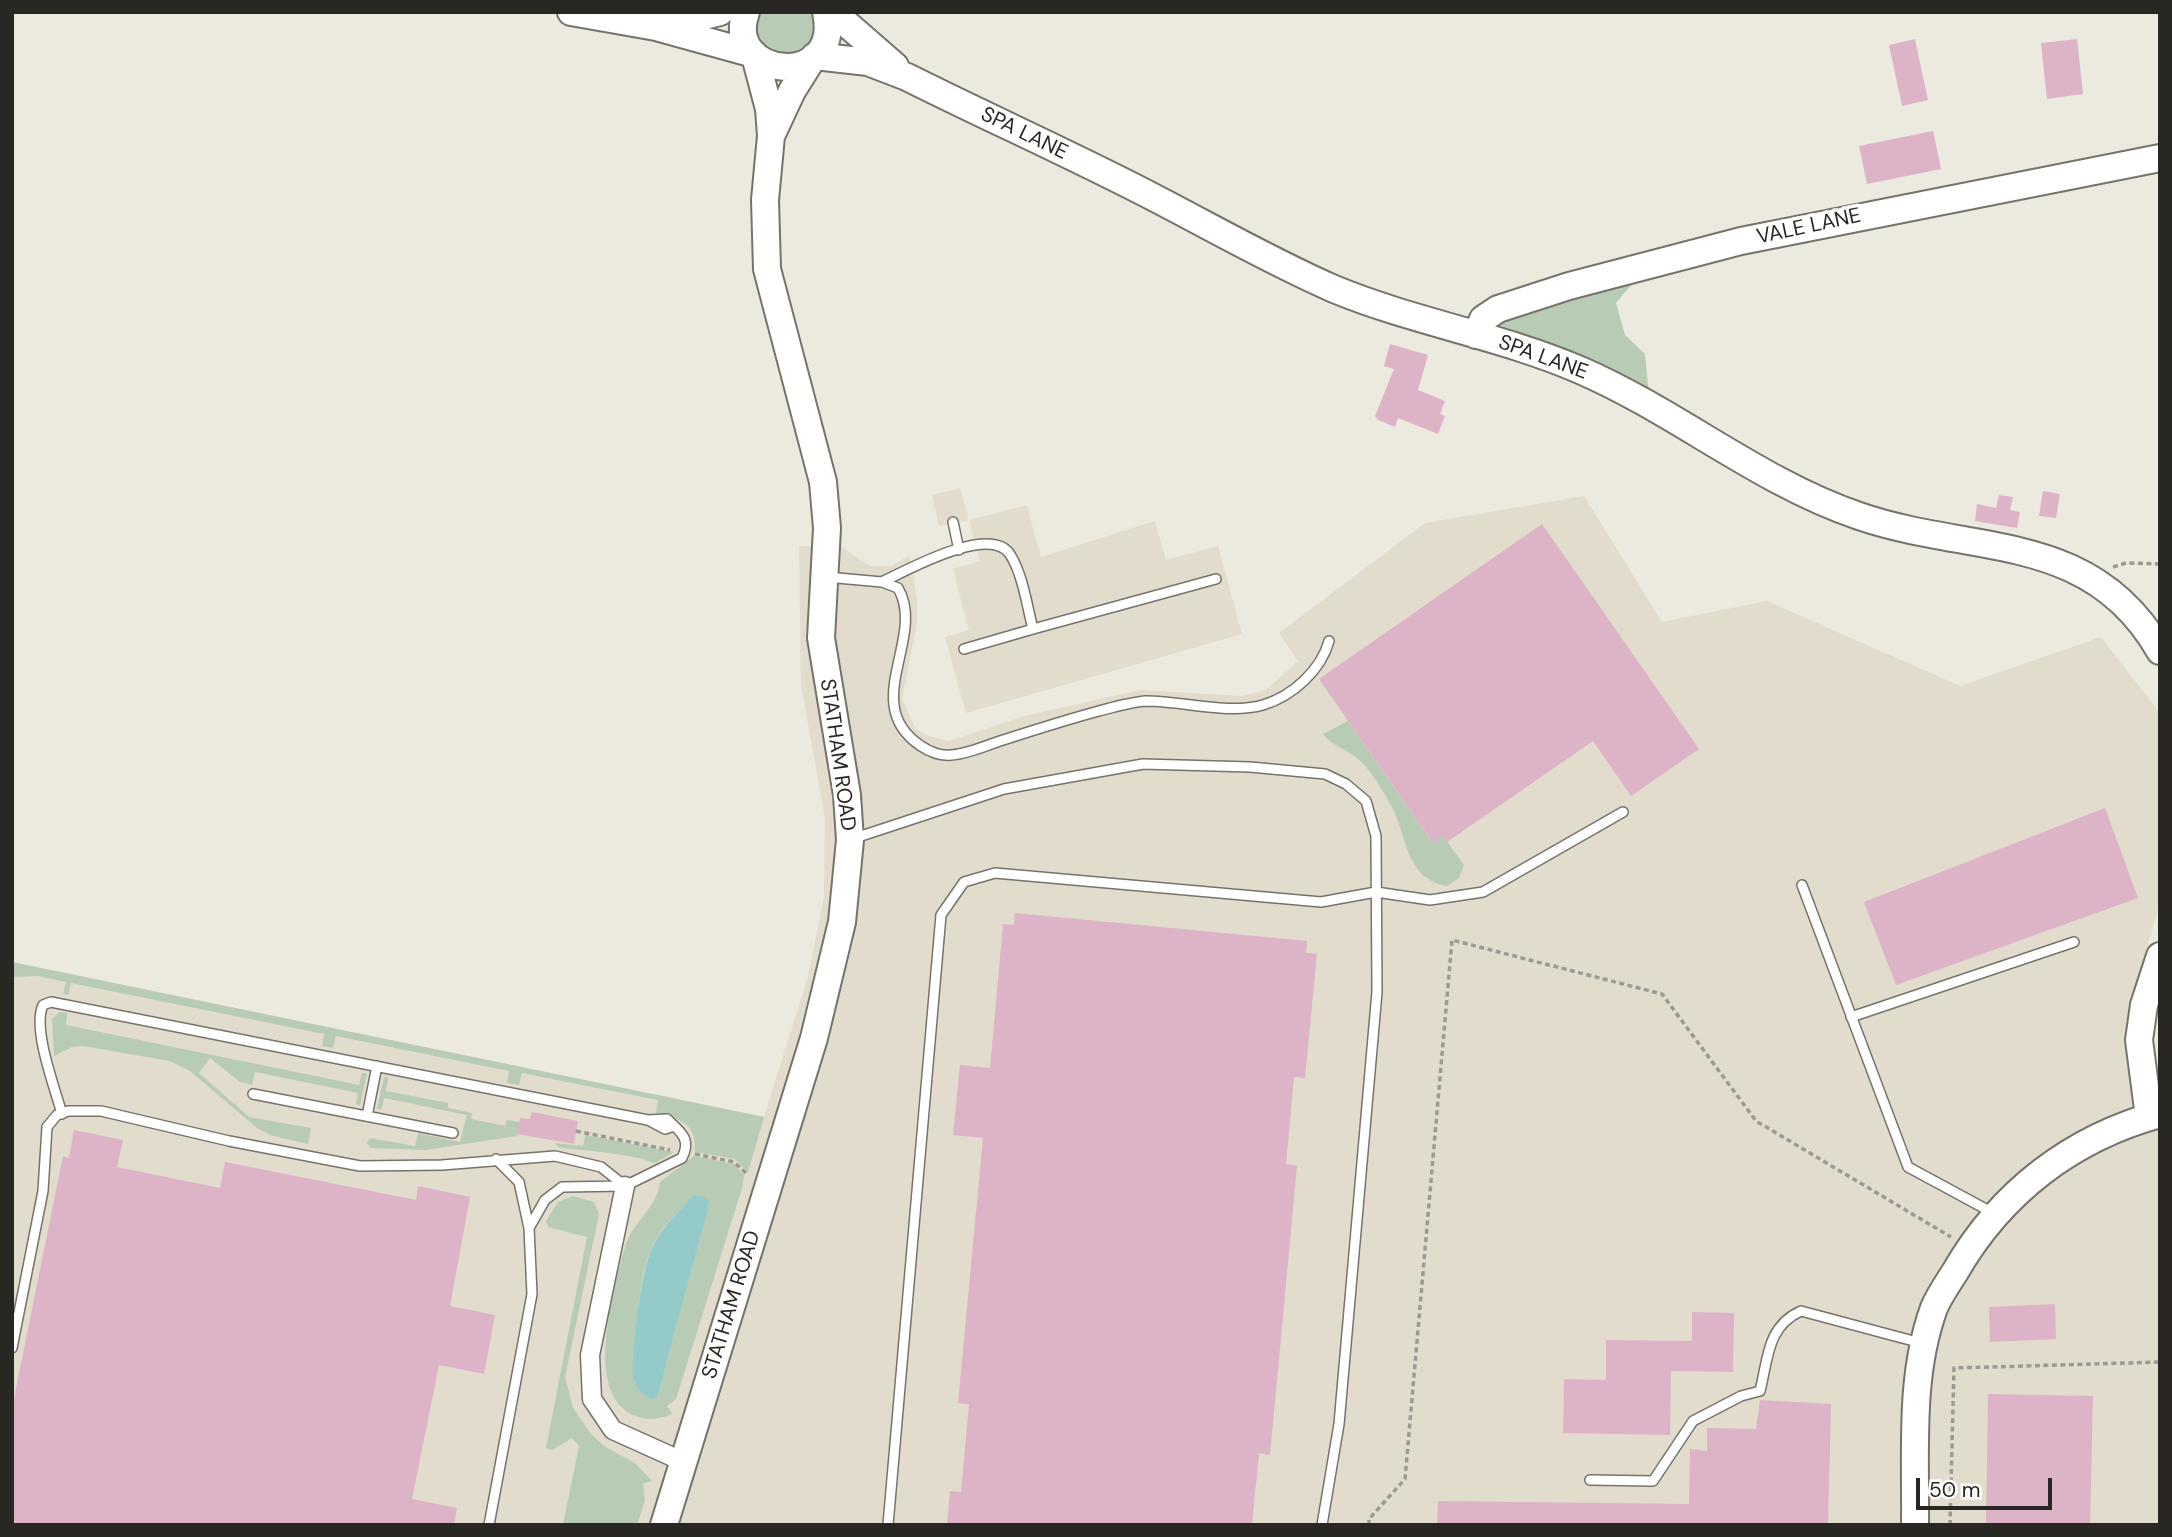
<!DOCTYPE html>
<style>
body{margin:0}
#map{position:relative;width:2172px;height:1537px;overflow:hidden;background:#ece9df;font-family:"DM Sans",sans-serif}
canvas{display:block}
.frame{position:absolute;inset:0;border:14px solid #282723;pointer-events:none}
.scale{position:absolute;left:1916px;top:1478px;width:136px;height:32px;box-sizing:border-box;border:4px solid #282723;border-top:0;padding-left:9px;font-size:21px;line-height:24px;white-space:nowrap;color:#282723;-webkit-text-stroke:5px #fff;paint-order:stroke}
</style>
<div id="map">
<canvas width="2172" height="1537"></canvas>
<div class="frame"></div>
<div class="scale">50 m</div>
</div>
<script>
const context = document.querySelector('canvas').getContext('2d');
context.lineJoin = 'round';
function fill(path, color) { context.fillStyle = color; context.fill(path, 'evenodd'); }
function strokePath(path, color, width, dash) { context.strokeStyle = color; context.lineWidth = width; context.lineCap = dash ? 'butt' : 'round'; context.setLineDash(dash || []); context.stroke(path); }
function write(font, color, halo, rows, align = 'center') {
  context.font = font + ' "DM Sans",sans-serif'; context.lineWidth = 7; context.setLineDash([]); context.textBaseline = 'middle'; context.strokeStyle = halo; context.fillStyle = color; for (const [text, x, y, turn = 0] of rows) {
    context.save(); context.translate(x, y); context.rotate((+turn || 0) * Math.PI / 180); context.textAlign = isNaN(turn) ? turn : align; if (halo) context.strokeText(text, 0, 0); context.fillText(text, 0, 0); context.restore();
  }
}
fill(new Path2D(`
 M960,488l9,32 58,-15 14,52 114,-36 11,39 52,-14 24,88 -276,79 -21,-76 24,-7 -16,-61 27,-8 -11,-41 -30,6 -7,-31z
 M1584,496l78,126 105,-21 193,85 141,-49 59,76v190l-28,98 -2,70 30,23v431h-2148v-563l752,155 44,-141 16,-79 1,-79 -24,-133 -2,-139 42,1 29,19h21l18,-10 8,41v26l-15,76 14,30 13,7 20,5 75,-25 117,-26 101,6 24,-6 32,-29 -19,-28 146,-110z`), '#e1dccc');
fill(new Path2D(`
 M759,12h53c22,54 -74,57 -53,0z
 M1638,277l-22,26 9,32 20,19 3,32 9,10 -159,-67 5,-10z
 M1348,721l84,121 11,-6 21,29 -5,13 -12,8c-42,-8 -39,-48 -55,-79 -9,-16 -20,-36 -34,-48 -11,-10 -27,-13 -35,-25z
 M12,962l660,136 92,19 -16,55 -13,-13 -40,-7c2,-28 -15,-34 -39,-39l2,-13 -136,-27 -3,12 -12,-2 2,-12 -173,-35 -3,12 -11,-2 2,-12 -253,-51 -3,12 -5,-1 3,-12 -28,-6 -26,1z
 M60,1012l7,1 -1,12 293,60 3,-12h5l-7,32 -4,-1 2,-11 -103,-21 -3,13 -12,-3 -30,-24 -11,15 50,44 62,11 -3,16 -38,-9 -13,-7 -67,-57 -20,-10 -87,-15 -11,1 -18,9 -2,-37z
 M384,1077l4,1 -2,13 62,12v5l24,5 -1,6 34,7 2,-6 13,2 -3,14 -92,14 -54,-2 -4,-5 3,-5 45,8 3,-13 42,9 7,-27 -83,-17 -2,11h-5z
 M585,1135l89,17 -19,11c-31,-11 -65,-11 -97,-16l-3,-4 28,3z
 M694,1156l40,8 10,11 -1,10 -67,214 -9,7 5,8c-14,6 -27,7 -41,0 -47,-24 -17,-128 -6,-167 7,-25 32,-38 35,-65zM694,1195l9,1 3,21 -49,181 -6,1 -18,-23c4,-35 4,-93 17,-125 9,-22 28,-39 44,-56z
 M573,1196l21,6 5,12 -34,163 8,31 18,26 13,12 32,18 16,17 -9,2 2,17 -8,25h-74l16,-79 -7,-8 -20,12 -6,-2 41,-211 -39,-10 -2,-6 12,-19z`), '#b8cbb4');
fill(new Path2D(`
 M694,1195l9,1 6,5 -3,16 -49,181 -6,1c-9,-5 -17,-14 -18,-25 -1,-25 8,-102 18,-124 10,-22 27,-38 43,-55z`), '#95caca');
fill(new Path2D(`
 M1915,39l13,61 -26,6 -13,-61z
 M2077,39l6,55 -36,5 -6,-56z
 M1933,131l8,38 -74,15 -8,-38z
 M1390,344l38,11 -10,35 27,11 -5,13 5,2 -7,18 -40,-16 -3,9 -17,-7 -3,-4 19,-47 -10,-3z
 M2043,491l17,3 -4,24 -17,-2z
 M1999,495l14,2 -3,13 10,2 -3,16 -42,-7 2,-17 19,4z
 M1542,524l157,225 -68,47 -38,-55 -146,101 -4,-6 -10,7 -114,-164z
 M2105,808l33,90 -242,87 -32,-83z
 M1015,913l292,28 -1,12 11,1 -12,124 -11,-1 -8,87 11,2 -27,289 -11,-2 -7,72h-305l3,-34 11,1 8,-88 -11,-1 25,-265 -30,-3 7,-70 30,3 13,-144 11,1z
 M532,1112l46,9 -4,23 -57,-10 3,-16 10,1z
 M74,1130l49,10 -6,27 103,21 5,-26 191,38 2,-14 52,11 -20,109 45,9 -11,59 -45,-9 -27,134 45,9 -3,17h-442v-117l51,-252 6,2z
 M2055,1304l1,35 -66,3 -1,-35z
 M1692,1312l42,1 -1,59 -62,-1 -1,64 -107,-2 1,-54 42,1v-40l86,1z
 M1988,1394l105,2 -3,129h-104z
 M1760,1400l71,4 -3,121h-391l1,-24 251,3 1,-55 17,2v-23l49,1z`), '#ddb3c7');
const lane = new Path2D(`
 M953,522l6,28
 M826,577l56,5 16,6c29,50 -40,116 23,158 9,6 20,10 30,9 16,-1 32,-8 46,-13 34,-11 68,-22 102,-31 15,-4 32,-9 47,-10 38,0 81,14 117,4 30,-9 58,-35 66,-64
 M882,582c25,-12 111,-60 129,-26 12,20 16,50 22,73l-69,20
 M1033,629l183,-50
 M855,838l149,-49 139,-25 107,3 75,7 21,10 20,17 10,35 1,156 -38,432 -17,101
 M1802,885l106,282 87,47
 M1851,1017l223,-75
 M253,1094l200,39
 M62,1114c-7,-26 -30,-85 -19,-109l8,-3 597,118 17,9 9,-3
 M367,1116l10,-50
 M529,1228l16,-28 17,-13 63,-1 57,-28c10,-20 -2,-26 -15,-39l-19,1
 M12,1348l31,-157 4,-64 10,-12 11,-4h33l128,30 131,25 82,-1 113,-9 46,11 24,19
 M1590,1480l63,1 40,-60 48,-25 19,-5c8,-32 7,-65 41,-80l120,32
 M489,1525l43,-231 -3,-66 -10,-46 -23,-23
 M888,1525l53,-610 23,-33 31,-9 326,29 55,-10 54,8 53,-8 140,-80`);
const street = new Path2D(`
 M625,1186l-35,169 2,44 21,31 71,32`);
const secondary = new Path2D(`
 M571,12l85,15 98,27
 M746,12c-24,66 97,80 80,0
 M833,12l62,54
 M662,26l58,-14
 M815,56l53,6 39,15c82,41 165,78 246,120 60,31 119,65 181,92 80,33 167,47 246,81 97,42 179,112 279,146 113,39 232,14 301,135
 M772,134l20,-43 20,-32
 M1476,335l7,-16 15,-10 71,-23 172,-45 419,-83
 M2149,1117l-10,-77 5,-35 16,-49
 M664,1525l150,-487 28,-116 8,-82 -3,-45 -26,-157 6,-110 -4,-46 -56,-213 -2,-69 6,-64 -2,-27 -14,-53
 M1915,1525c1,-71 -6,-149 19,-217 5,-12 14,-25 21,-36 46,-80 117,-134 205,-158`);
strokePath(lane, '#76736b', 12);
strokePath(street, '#76736b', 21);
strokePath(secondary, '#76736b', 30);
strokePath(new Path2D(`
 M2113,567l13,-4 34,1
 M576,1131l94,19
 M695,1154l39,8 13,12
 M1369,1525v-6l36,-40 47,-539 210,54 94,127 195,116
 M1950,1525l4,-157 206,-6`), '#9c9a93', 3.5, [5, 3.5]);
strokePath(lane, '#fff', 9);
strokePath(street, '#fff', 18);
strokePath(secondary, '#fff', 26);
write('21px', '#282723', '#fff', [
 ["SPA LANE",1024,134,26],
 ["VALE LANE",1809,227,-12],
 ["SPA LANE",1543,358,20],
 ["STATHAM ROAD",837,755,82],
 ["STATHAM ROAD",732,1305,-73]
]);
</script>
